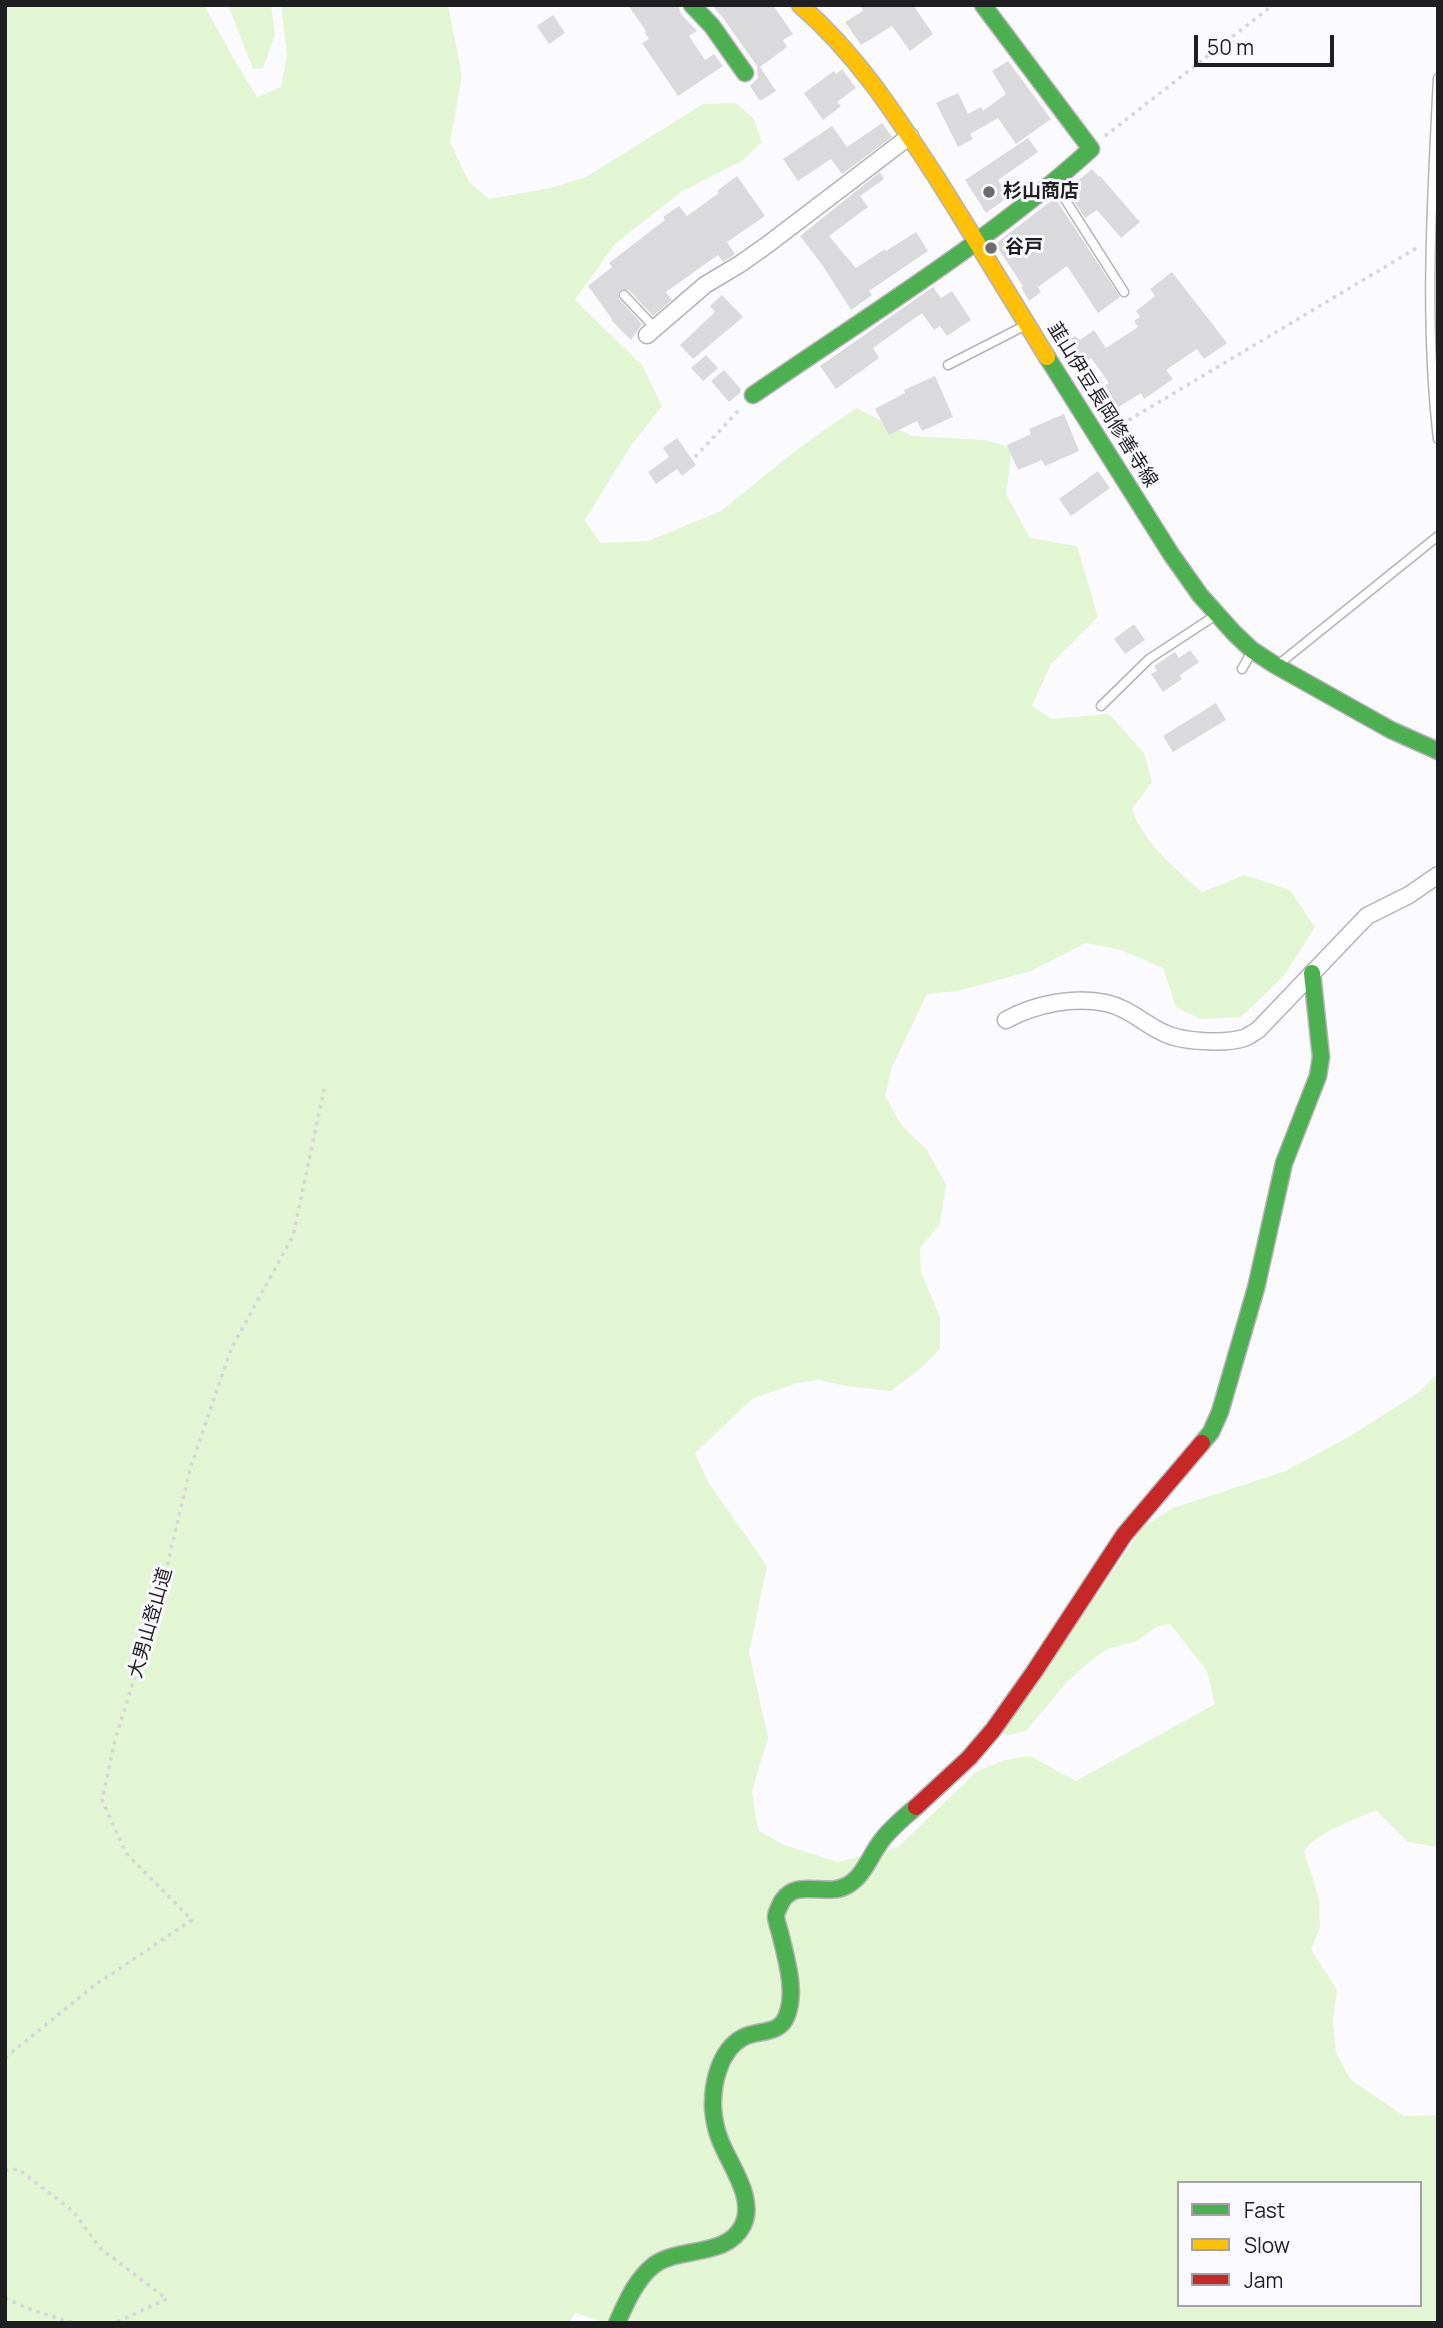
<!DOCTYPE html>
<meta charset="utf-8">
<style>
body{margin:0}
#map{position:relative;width:1443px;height:2328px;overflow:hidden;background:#fbfafe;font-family:Manrope,sans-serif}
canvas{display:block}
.frame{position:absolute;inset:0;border:7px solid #1f1e21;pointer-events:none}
.legend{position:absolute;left:1177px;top:2181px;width:245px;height:126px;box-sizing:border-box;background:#faf9ff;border:2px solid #a2a1a6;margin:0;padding:9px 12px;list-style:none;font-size:21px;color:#1f1e21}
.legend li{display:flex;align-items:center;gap:14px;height:35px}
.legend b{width:35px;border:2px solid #a2a1a6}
.scale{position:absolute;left:1194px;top:35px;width:140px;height:32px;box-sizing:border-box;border:4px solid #1f1e21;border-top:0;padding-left:9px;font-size:21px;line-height:24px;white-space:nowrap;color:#1f1e21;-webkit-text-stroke:5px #faf9ff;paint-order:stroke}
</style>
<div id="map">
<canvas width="1443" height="2328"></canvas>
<div class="frame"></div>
<ul class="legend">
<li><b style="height:9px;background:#4caf50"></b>Fast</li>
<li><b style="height:9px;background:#ffc107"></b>Slow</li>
<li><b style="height:9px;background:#c62828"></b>Jam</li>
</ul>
<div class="scale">50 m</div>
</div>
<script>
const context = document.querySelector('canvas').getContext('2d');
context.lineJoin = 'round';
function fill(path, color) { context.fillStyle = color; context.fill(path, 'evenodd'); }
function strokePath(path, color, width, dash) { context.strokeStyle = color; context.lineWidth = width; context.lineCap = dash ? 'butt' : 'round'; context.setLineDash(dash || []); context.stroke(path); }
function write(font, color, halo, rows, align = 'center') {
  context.font = font + ' Manrope,"Noto Sans JP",sans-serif'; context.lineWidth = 6; context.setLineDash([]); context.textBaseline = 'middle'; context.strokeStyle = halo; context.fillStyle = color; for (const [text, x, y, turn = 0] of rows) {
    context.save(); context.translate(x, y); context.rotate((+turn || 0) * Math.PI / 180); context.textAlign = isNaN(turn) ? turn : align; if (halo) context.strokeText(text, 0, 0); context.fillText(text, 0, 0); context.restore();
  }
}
fill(new Path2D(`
 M5,5h199l31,56 22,36 24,-10 6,-32 -6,-50h167l14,70 -12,67 19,40 20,17 61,-11 36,-11 117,-73 33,-1 18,16 8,23 -19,18 -62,32 -66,52 -40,56 67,65 20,41 -32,41 -45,73 15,23 48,-2 73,-30 74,-60 61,-43 56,28 73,4 27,8 -6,46 24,44 47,8 21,71 -47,47 -19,42 20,13 57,-5 35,39 8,29 -20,27c12,35 43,59 70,83l42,-17 46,15 25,37 -31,49 -43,41 -41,2 -24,-12 -13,-39 -42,-18 -35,-7 -55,28 -73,20 -31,3 -35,73 -7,29 17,30 25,24 19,34 -6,40 -20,24 1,24 19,45v32l-19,19 -30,23 -45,-5 -27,-6 -22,3 -45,16 -57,54 13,29 59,84 -18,86 19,86 -16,53 6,39 26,15 54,17 60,-15 79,-76 28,-11 25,-4 46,25 139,-77 -8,-33 -37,-47 -14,3 -19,14 -30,8 -18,13 -23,21 -40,48 -20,5 -5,-7 29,-36 113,-166 30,-19 112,-37 62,-33 71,-45 20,-20v474l-30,-5 -32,-32c-19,9 -61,23 -72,41l15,48 1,29 -9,21 26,41 -4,30 3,33 15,27 53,36 34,-1v173l-2,25 2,10h-831l-32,-10 -7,10h-563zM1179,2183h241v122h-241z
 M228,5h43l4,30 -12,33 -10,1z`), '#e3f6d4');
fill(new Path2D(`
 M628,5h50l3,9 16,17 -8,5 16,24 9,-6 9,12 -45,30 -36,-53 7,-4 -4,-6 1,-2z
 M712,5h61l20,29 -10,6 4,7 -27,20 16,24 -16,10 -10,-15 8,-8 -1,-12 -34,-48z
 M860,5h53l20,29 -23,17 -18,-25 -31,19 -16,-23 18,-11z
 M553,15l12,18 -16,11 -12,-18z
 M1008,61l43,58 -35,25 -18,-26 -28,16 3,5 -15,8 -22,-44 22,-10 10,21 13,-7 2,4 23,-17 -14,-23z
 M842,69l14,19 -19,14 4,4 -18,14 -19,-27 30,-22 2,3z
 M882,123l10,14 -50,37 -11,-15 -33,22 -15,-22 49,-33 15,21z
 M1028,138l10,14 -40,28 10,17 -22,16 -21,-33z
 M1092,169l7,8 1,-1 40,46 -19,16 -24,-28 -12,8 -18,-28z
 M880,172l4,7 -24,17 8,11 -39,29 27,32 29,-19 1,2 30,-19 12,19 -59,40 3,4 -21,15 -28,-44 -23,-30z
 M737,176l28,40 -38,26 8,12 -12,8 -5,-7 -52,37 6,8 -19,16 -24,-26h-9l-2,4 1,5 23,25 -11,16 -20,-20 1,-1 -24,-33 24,-19 -3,-4 56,-43 -2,-3 16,-11 8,10 32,-23 -2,-2z
 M1055,198l65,99 -22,16 -31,-47 -29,21 3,5 -12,9 -8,-14 2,-1 -28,-42z
 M1172,272l55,71 -23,16 -7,-10 -31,21 7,9 -29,20 -3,-6 -40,25 -13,-21 21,-14 -18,-25 -15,10 -15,-22 14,-10 5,4 14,-10 12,18 32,-21 -4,-6 6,-4 -4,-6 19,-15 -5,-7z
 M933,287l8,11 11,-7 19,29 -24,16 -7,-10 -6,4 -12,-17 -49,35 6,10 -43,31 -16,-23z
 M722,295l21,22 -50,42 -13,-14 35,-33 -5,-6z
 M706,355l12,13 -15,13 -12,-13z
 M724,370l17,19 -1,4 -11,9 -18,-21z
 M935,376l18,41 -31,14 -5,-10 -28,14 -14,-26 30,-16 -1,-3z
 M1064,414l15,37 -34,15 -3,-6 -24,10 -11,-25 24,-11 -2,-5z
 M677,438l19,27 -14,11 -5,-7 -21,15 -8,-12 21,-15 -6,-9z
 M1098,471l12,17 -39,28 -12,-17z
 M1134,624l11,16 -20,14 -11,-15z
 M1190,650l9,12 -19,13 2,4 -19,13 -12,-18 6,-3 -3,-5 21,-14 4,6z
 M1216,703l10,17 -53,32 -10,-16z`), '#dadadc');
const lane = new Path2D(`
 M1438,78c-6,120 -14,242 0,361
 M1056,185l68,107
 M624,295l31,33
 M948,365l78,-40
 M1279,664l159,-128
 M1242,669l9,-16
 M1101,706l48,-47 67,-44`);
const street = new Path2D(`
 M647,335l58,-50 35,-21 27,-19 143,-109
 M1006,1020c29,-16 68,-24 100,-17 23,5 38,21 58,30 18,9 61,11 80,5 5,-2 10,-6 14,-8l109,-114 42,-21 29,-20`);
const fast = new Path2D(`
 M692,5l20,21 33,47
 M1047,357l124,197 29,41 34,38 18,17 23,15 116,65 47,21
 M753,395c113,-78 237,-154 338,-246l-108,-144
 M1202,1443l9,-11 9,-20 36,-124 28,-125 34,-87 3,-19 -9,-84
 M617,2323c9,-20 19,-44 37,-58 26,-19 73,-7 89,-40 13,-27 -14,-61 -23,-85 -4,-10 -6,-20 -7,-31 -1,-24 6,-58 29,-71 15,-9 38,-2 45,-23 9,-23 0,-54 -6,-78 -1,-6 -5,-15 -5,-21 0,-3 4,-11 6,-15 15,-23 43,-4 64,-15 18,-9 24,-31 36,-46 9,-12 22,-23 34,-33`);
const slow = new Path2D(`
 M800,5c58,50 97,112 138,175 37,59 73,118 109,177`);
const jam = new Path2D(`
 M916,1807l53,-49 24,-28 41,-58 90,-137 78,-92`);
strokePath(lane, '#b4b3b6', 11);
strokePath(street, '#b4b3b6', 19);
strokePath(fast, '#b4b3b6', 19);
strokePath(slow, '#b4b3b6', 19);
strokePath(jam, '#b4b3b6', 19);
strokePath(new Path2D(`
 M1105,136l168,-131
 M1114,429l306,-183
 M695,457l44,-47
 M5,2058l90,-73 97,-65 -66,-67 -24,-53 13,-60 47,-152 28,-119 41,-120 62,-113 32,-151
 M5,2171l13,-2 55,42 27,37 67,51 -52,24
 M5,2298l27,12 41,13`), '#d6d5d7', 3.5, [3.5, 5]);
strokePath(lane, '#fefeff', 8);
strokePath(street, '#fefeff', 16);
strokePath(fast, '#4caf50', 16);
strokePath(slow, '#ffc107', 16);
strokePath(jam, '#c62828', 16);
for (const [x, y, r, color] of [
 [989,192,7,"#6c6b6e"],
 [991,248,7,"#6c6b6e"]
]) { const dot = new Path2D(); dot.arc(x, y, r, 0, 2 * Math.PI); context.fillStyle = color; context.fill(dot); strokePath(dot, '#faf9ff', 2.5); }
write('bold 19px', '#1f1e21', '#faf9ff', [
 ["杉山商店",1003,192],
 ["谷戸",1005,248]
], 'left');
write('19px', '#1f1e21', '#faf9ff', [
 ["韮山伊豆長岡修善寺線",1102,405,58],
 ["大男山登山道",151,1623,-74]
]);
</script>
